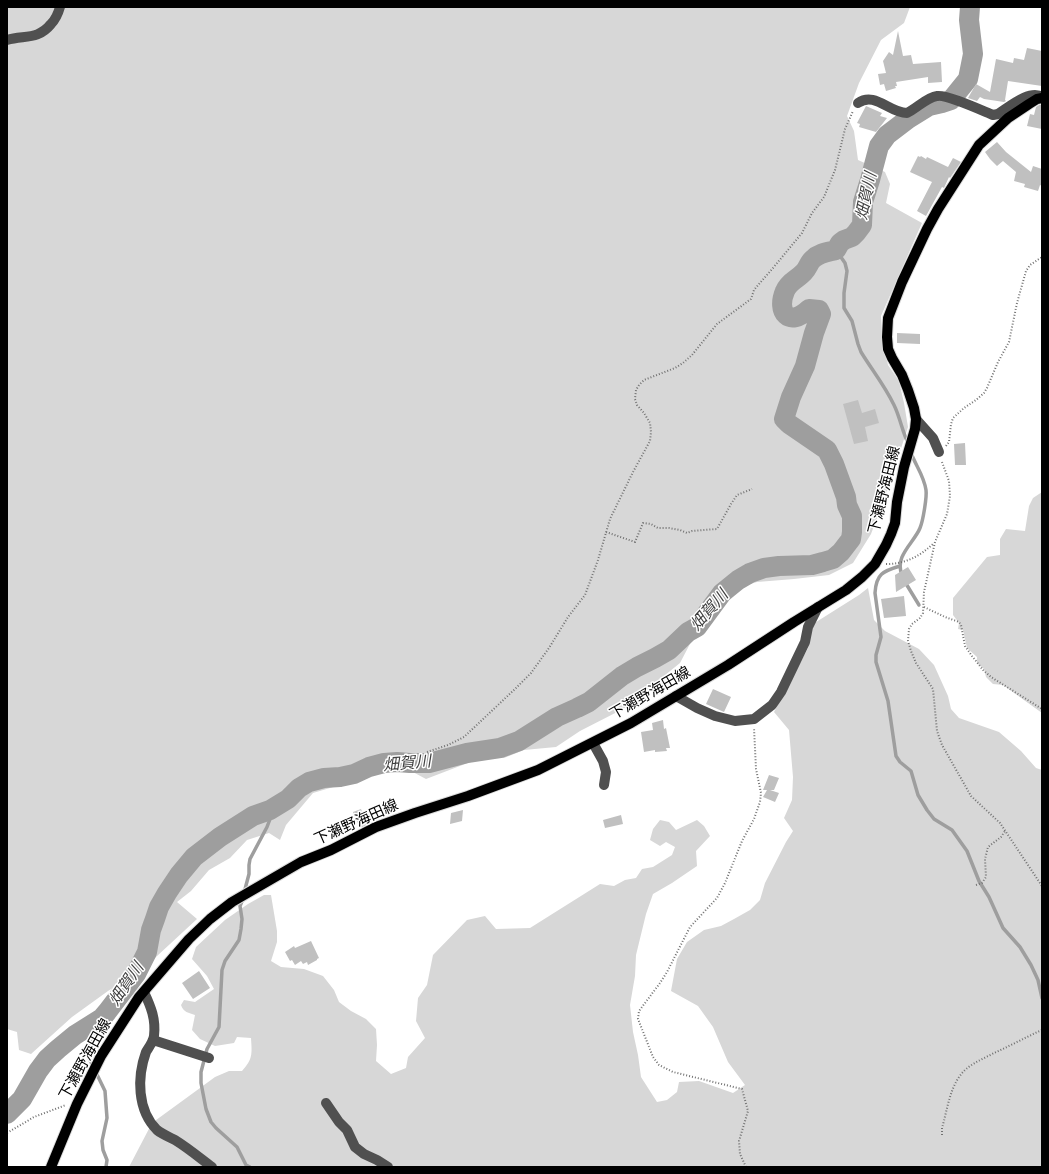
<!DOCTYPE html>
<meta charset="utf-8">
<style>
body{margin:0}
#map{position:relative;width:1049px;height:1174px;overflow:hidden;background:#fff;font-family:Commissioner,sans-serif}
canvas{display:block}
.frame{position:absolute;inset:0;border:8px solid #000;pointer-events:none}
</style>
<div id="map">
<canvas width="1049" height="1174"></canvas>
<div class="frame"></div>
</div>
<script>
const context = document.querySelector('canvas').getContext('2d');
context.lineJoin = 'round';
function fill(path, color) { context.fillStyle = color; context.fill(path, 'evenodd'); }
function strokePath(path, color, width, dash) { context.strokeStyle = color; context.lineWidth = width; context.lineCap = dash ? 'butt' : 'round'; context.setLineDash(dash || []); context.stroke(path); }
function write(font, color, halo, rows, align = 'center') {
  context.font = font + ' Commissioner,"Noto Sans JP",sans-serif'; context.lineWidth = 3; context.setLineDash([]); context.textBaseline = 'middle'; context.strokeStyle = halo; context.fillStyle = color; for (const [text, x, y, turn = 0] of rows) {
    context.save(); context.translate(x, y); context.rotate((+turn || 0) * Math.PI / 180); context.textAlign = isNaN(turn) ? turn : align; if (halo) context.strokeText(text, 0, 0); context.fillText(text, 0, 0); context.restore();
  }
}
fill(new Path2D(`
 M7,7h903l-6,16 -23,17 -22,43 -12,33 7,15 4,29 27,12 5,12 -4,19 36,20 -41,93 1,23 6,26 11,16 5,22 4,24 -21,64 -16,43 -18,29 -24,12 -35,4 -37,3 -26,8 -24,33 -15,17 -12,23 -57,46 -43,22 -24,16 -32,3 -20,8 -18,-2 -60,23 -15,-8 -16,-3 -29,4 -26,13 -27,8 -27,32 -6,15 -11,-7 -22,7 -17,18 -21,12 -18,21 -14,11 20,17 -54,50 -35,22 -36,26 -41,37 -12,-4 -2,-18 -10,-3z
 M1042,492v221l-39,-28 -10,-1 -7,-7 -2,-8 -7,-6v-6l-10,-9 -4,-18 -5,-1 1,-6 -6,-8v-17l34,-41 13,-2v-16l6,-10 19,2 4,-25 4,-8z
 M868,588l6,32 11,11 34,18 15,16 14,31 3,13 8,9 40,14 22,19 15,17 6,2v397h-913l23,-44 48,-35 15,-11 14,-6h13c11,-12 10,-17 9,-33l-14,-1 -3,6 -19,3 -15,-7 -8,-9 3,-15c-6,-2 -12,-3 -14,-10l3,-5 11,2 19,-13 -7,-13 -15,-17 4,-12 29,-27 23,-16 16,-9h7l6,36v11l-6,19 10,6 23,2 19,7 11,14 5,12 12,9 15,8 10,10 1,16 -1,16 15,13 15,-6 2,-11 17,-19 -9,-17 2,-23 9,-13 6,-30 34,-35 18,-4 11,13 34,-1 70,-44 14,2 11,-6 11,-2 6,-9 11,-2 19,-12 3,-8 -9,-5 -6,4 -10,-6 3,-11 7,-9 9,2 7,8 21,-10 7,6 6,10 -14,15 1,15 -25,17 -19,11 -7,20 -10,41 -1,21 -5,29 3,27 5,23 3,22 16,25 10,-2 10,-8 2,-10 20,-1 34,12 12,-8 -17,-23 -15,-35 -15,-21 -27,-15 6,-32 10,-17 17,-12 17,-4 13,-7 16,-9 10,-10 5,-17 21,-41 7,-11 -9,-13 8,-18 1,-23 -4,-47 -15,-18 34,-64 5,-24 46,-29z`), '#d7d7d7');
strokePath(new Path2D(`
 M836,250l9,13 2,8 -3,22v15l8,13 6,23 3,8c11,18 24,34 33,53 6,12 8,26 14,38
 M900,566c-17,5 -24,8 -25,27l6,44 -5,18v7l12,39 8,55 4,6 11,9 7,24 9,15 7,9 18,11 15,21 12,30 10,16 14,31 17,19 11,18 7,15 4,18
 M902,575c-8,-19 12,-32 18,-47 3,-7 7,-31 6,-38 -2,-14 -10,-24 -15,-37
 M905,582l14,23
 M244,893l5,-19v-9l1,-6 17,-32 3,-8v-9
 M243,899l-3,7 2,13 -1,10 -2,11 -14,21 -3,9 -3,57 -12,22 -6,23v11l5,26 5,13 5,6 21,19 9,18 4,2
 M102,1018l-5,17 -9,13v8l17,35 2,27 -5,23 1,9 4,10 -1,7`), '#9e9e9e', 3.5);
strokePath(new Path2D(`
 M7,1114l15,-15 16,-28 9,-12 11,-10 17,-14 27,-17 5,-6 29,-38 11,-22 4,-22 4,-11 4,-12 8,-14 12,-18 15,-18 26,-20 33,-21 17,-6 18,-11 11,-11 10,-6 15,-4 16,-1 14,-3 15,-7 15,-4 13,-1 13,1h19l38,-10 33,-5 19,-7 38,-24 20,-9 12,-6 33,-26 15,-9 18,-9 14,-8 19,-18 9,-5 25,-34 16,-13 12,-7 14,-5 15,-2 33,-1 11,-3 10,-3 8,-7 10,-13 1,-7v-16l-5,-11 -1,-8 -12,-33 -7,-14 -38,-26 -5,-5 7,-22 14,-31 9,-33 7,-19 -2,-4 -10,-1c-20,19 -33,3 -24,-18 4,-10 13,-12 19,-19 4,-4 5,-10 9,-13 6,-6 15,-7 23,-9l4,-7 4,-3 8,-3 4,-4 6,-8 1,-23 7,-22 9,-34 8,-11 21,-16 21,-13 13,-3 9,-3 17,-21 5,-25 -4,-34 1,-13`), '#9e9e9e', 20);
fill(new Path2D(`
 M898,31l5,25 8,-1 2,9 28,-2 1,20 -14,1v-6l-32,5 1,4h-2l1,2 -10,3 -2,-7 -4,1 -2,-11 8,-1 -3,-12 6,-9 4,3z
 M1027,48l15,3v35l-34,-5 -3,19 1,1 -2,1 -20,-3 -4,-2 -3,4 -9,-3 8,-14 14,8 6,-33 17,4 1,-5 10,2z
 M1039,105h3v24l-15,-3 3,-12 4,1 2,-8z
 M866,106l16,7 -2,3 7,2 -11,14 -17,-5 1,-3 -3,-1z
 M997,142l9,10 25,20 2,-6 9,3v17l-2,-1 -2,6 -14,-4 1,-3 -11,-3 2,-9 -13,-11 -6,5 -7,-7 -5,-7z
 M918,156l2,1 1,-1 5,3 1,-2 21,10 5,-9 8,4 -11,16 -1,-1 -5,11 -2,-1 -16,29 -9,-5 15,-29 -22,-10z
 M897,333l23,1v10l-23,-1z
 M858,400l4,13 13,-4 4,14 -14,4 3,14 -14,3 -11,-40z
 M965,443l1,22h-11l-1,-21z
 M908,567l8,13 -20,12 -1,-17z
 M904,596l2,20 -22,2 -3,-19z
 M713,689l18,8 -7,15 -18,-8z
 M663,720l1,9 2,-1 4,20h-4l1,3 -12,1v-2l-11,2 -3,-20 12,-2 -1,-7z
 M769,775l10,3 -5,12h-4l9,3 -4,9 -12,-5 4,-7h-4z
 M361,809l5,16 -6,3 -7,-16z
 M463,810l-1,11 -12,3 1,-11z
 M621,815l2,9 -18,4 -2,-8z
 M311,941l8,17 -2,1v1l-9,5 -1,-3 -4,2 -2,-3 -6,4 -3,-5 -2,1 -5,-9 9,-6 1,2z
 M199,971l11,17 -17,11 -11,-16z`), '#c0c0c0');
const major = new Path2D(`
 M51,1167l26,-63 24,-48 38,-59 50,-58 21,-20 22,-17 69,-40 30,-12 45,-23 39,-14 53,-17 70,-26 93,-47 97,-58 66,-43 52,-32 16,-13 13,-13 11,-19 5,-11 4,-11 2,-21 7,-35 11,-38 1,-10 -2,-11 -6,-18 -6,-15 -10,-17 -4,-9 -1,-12 1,-19 14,-36 25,-53 11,-20 41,-64 29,-27 21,-14 8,-5 5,-1`);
strokePath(major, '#dbdbdb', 12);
strokePath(new Path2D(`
 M946,446l3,-4 2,-18 2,-6 11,-10 12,-8 8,-7 3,-5 11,-26 11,-20 8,-39 9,-32 4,-6 12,-8
 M942,462l7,19 1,15 -3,18 -12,28 -11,50 -1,21 -3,5 -8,6 -3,5 -1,12 3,10 5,12 17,26 4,42 5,14 29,51 29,27 42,63
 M606,532l29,10 8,-19 8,1 7,4h11l11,2 7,3 5,-2 25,-2 14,-25 6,-9 15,-6
 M886,564c20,0 34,-8 48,-21
 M924,607l21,10 14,5 2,3 4,21 7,10 11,14 8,7 51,32
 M427,752l21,-7 16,-8 51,-48 16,-16 18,-25 19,-31 17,-22 13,-35 12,-41 23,-47 17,-31 1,-9 -1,-9 -6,-10 -7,-8 -2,-6 1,-9 3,-5 5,-5 31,-12 8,-5 9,-8 25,-31 34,-25 3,-9 5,-6 14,-16 29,-35 10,-20 12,-16 11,-27 10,-41 8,-18
 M976,885l6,-2 4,-6 -1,-18 3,-12 13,-10 4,-6
 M7,1133l27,-16 32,-12
 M942,1135v-7c5,-17 7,-36 17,-51 8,-12 22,-17 35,-24 16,-7 32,-16 48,-23
 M746,1167l-6,-13 -1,-13 9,-30 -6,-22 -69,-17 -14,-7 -6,-8 -15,-38 1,-8 21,-28 7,-11 23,-45 27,-29 8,-15 17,-42 12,-22 6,-17 1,-9 -5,-24 -2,-41`), '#727272', 2, [1, 2]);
strokePath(new Path2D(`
 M7,40c18,-5 31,0 44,-16 5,-5 7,-10 9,-17
 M858,103c17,-12 31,10 49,10 9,-4 20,-16 30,-17 9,-2 46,15 56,19l5,-1c11,-7 32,-25 44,-17
 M916,419l17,19 6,14
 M676,696l21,12 18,8 20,5 19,-2 18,-14 9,-13 24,-50 3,-15 10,-20
 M593,743l10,18 3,11 -2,13
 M144,992c7,15 12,27 10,44 -1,6 -5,11 -8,16 -9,25 -9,58 11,78 5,4 12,7 18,10 13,8 25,18 37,27
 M153,1040l56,18
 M326,1103l13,19 8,8 8,17 9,7 13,6 11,7`), '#505050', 10);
strokePath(major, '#000', 10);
write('15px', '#000', '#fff', [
 ["下瀬野海田線",884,490,-76],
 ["下瀬野海田線",650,693,-30],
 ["下瀬野海田線",356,822,-24],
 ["下瀬野海田線",85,1059,-61]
]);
write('italic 16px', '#3f3f3f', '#fff', [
 ["畑賀川",866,196,-78],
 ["畑賀川",709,610,-49],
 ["畑賀川",407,763,-5],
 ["畑賀川",126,984,-56]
]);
</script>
